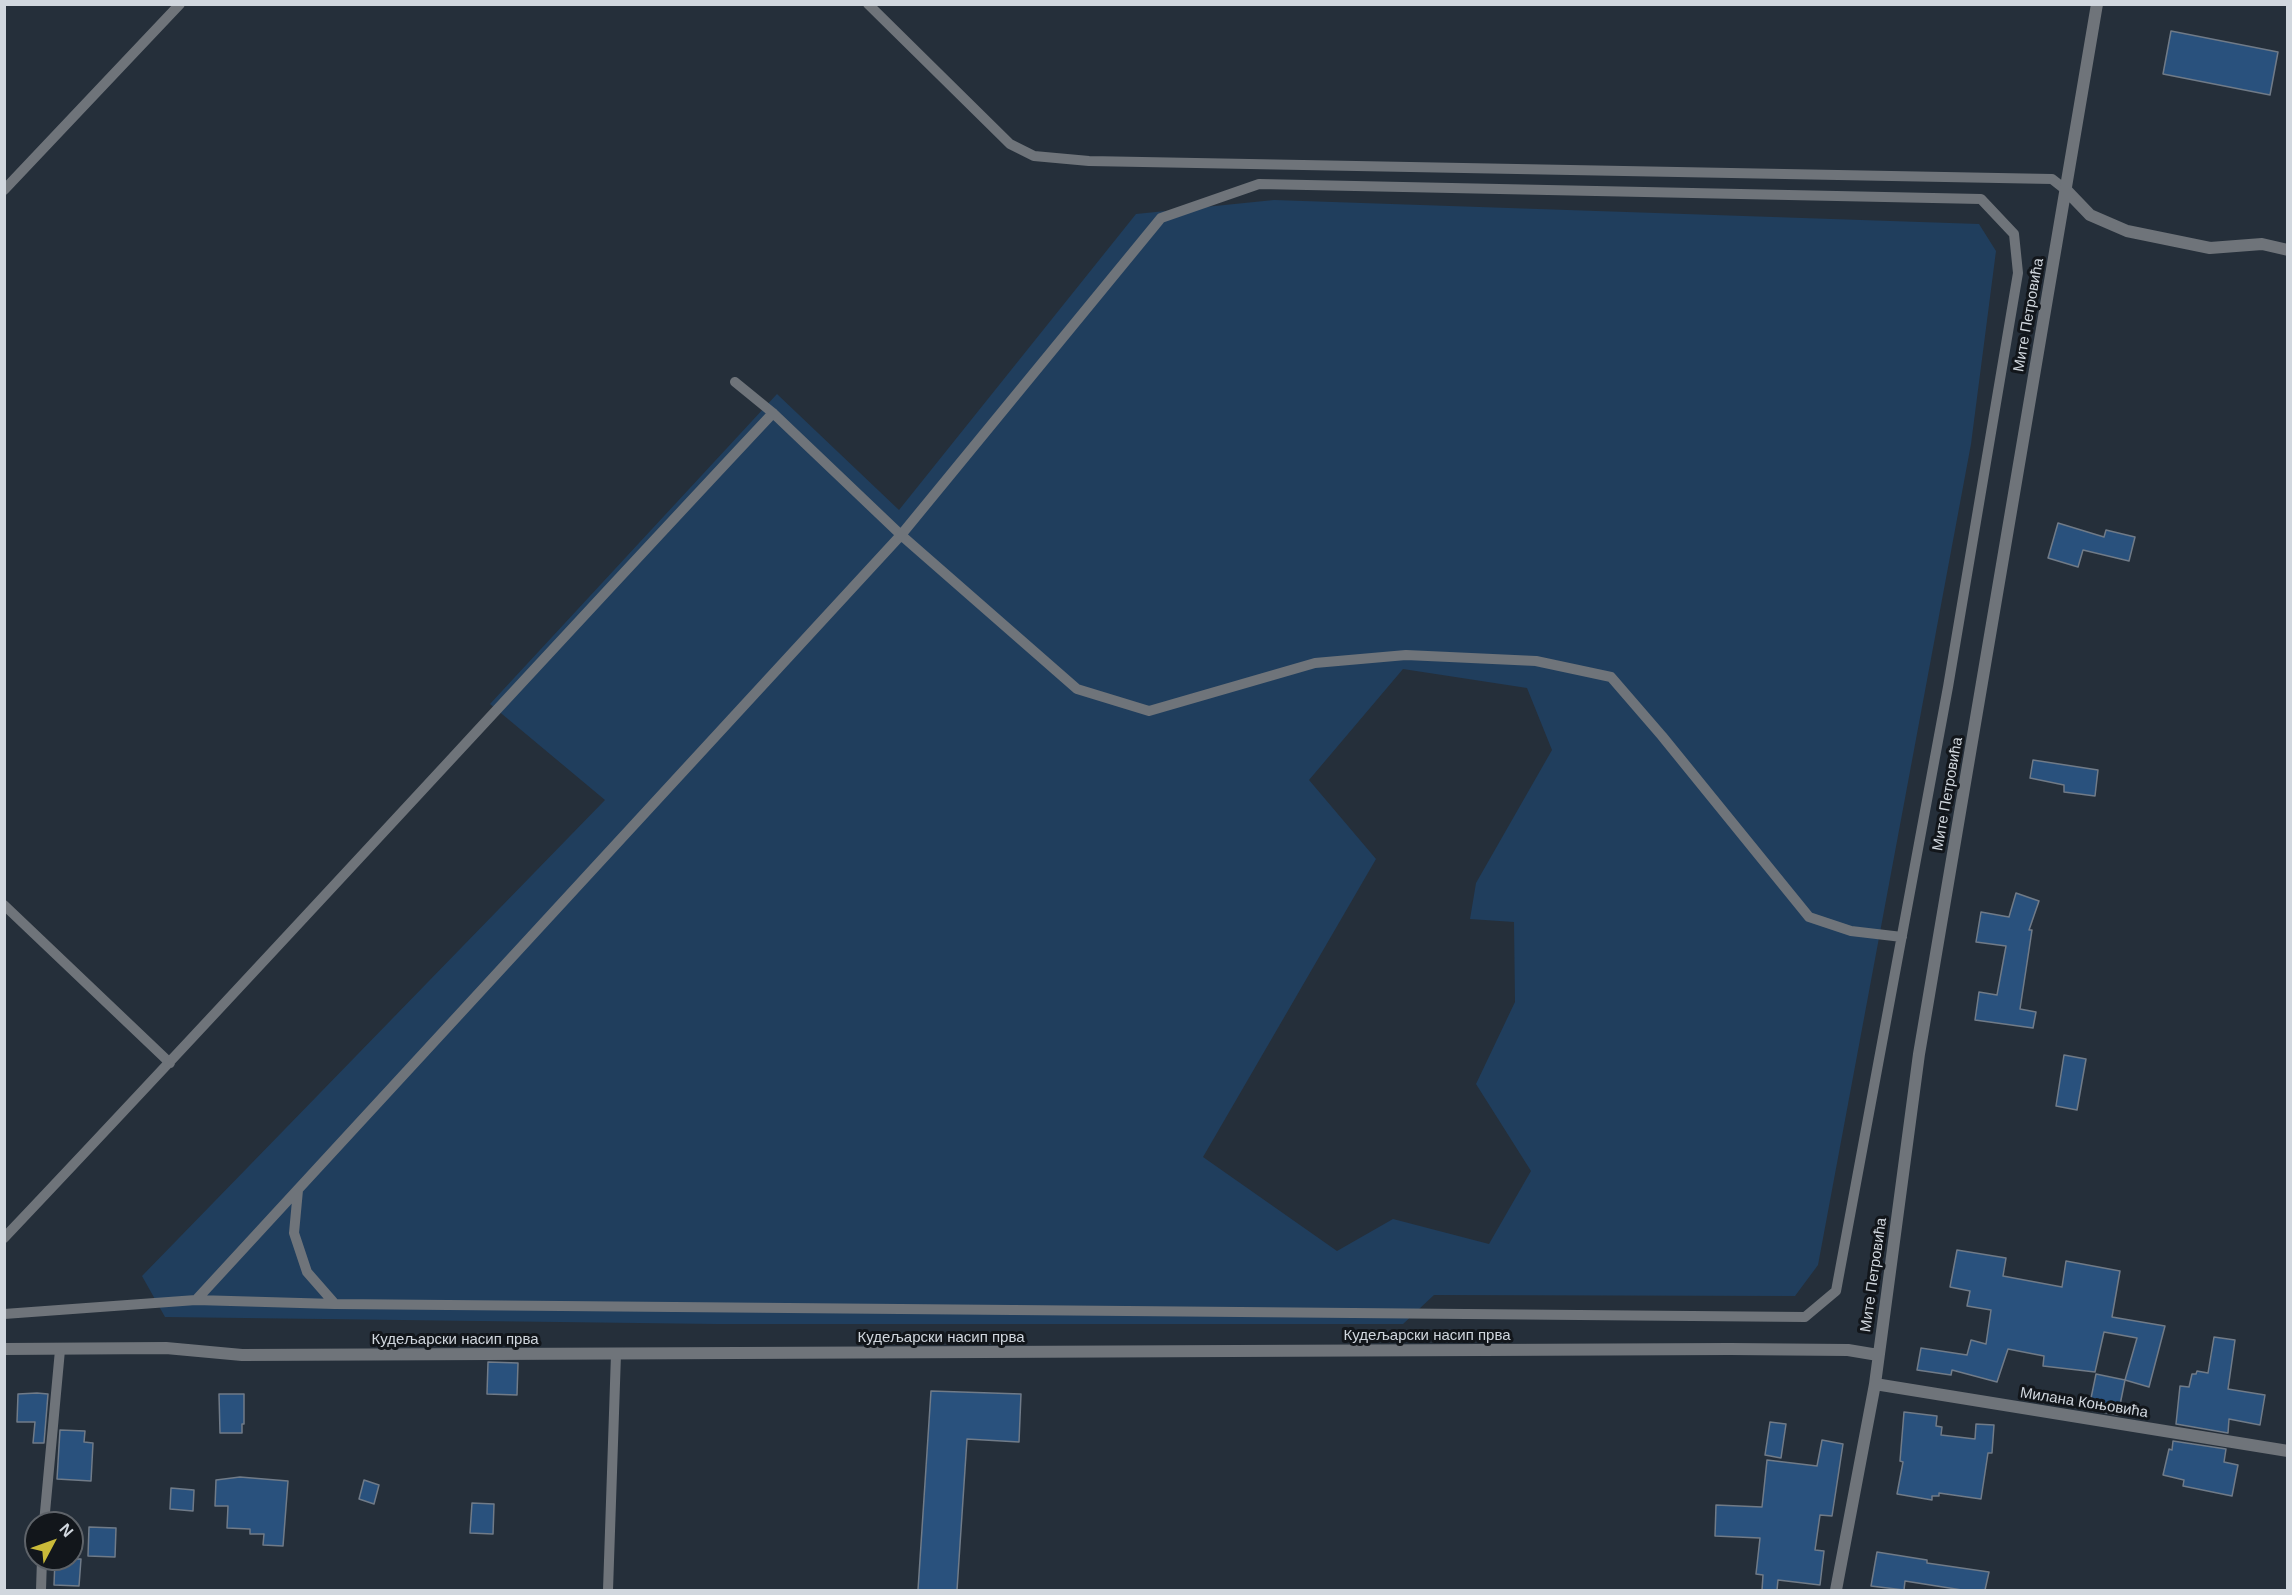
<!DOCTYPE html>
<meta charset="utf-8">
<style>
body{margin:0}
#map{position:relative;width:2292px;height:1595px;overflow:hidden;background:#252f3a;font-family:Arial,sans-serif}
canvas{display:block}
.frame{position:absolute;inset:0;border:6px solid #d1d7de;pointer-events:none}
.north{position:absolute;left:24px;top:1511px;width:60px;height:60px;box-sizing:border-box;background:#12161b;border:2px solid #5e6369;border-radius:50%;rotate:49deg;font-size:16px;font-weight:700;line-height:24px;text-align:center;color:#d1d7de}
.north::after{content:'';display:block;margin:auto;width:21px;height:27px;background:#caba39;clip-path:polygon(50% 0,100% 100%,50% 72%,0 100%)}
</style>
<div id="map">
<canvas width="2292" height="1595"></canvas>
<div class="frame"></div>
<div class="north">N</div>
</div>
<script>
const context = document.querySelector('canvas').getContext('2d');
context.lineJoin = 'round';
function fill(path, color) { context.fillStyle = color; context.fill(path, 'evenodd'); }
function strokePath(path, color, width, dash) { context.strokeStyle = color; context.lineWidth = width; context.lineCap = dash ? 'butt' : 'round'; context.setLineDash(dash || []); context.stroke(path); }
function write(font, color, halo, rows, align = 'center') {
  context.font = font + ' Arial,sans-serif'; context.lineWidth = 6; context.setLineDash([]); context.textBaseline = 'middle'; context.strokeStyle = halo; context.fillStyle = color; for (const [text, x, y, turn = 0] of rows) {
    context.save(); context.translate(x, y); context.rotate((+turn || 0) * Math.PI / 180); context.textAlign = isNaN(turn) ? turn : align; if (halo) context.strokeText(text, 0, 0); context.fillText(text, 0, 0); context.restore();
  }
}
fill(new Path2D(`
 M1274,200l705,24 17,27 -25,193 -153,821 -23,31 -361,-1 -31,29h-687l-551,-7 -23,-41 463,-476 -115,-96 287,-310 122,116 237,-296zM1403,669l124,19 25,62 -76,133 -6,36 44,3 1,80 -39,82 55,87 -42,73 -96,-25 -56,32 -134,-94 173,-298 -67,-79z`), '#203e5d');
const building = new Path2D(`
 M2171,31l107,21 -8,43 -107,-21z
 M2058,523l46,14 2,-7 29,7 -6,24 -46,-11 -5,17 -30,-9z
 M2033,760l65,10 -3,26 -31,-4v-7l-34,-7z
 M2016,893l23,8 -10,29h3l-12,79 16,3 -3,16 -58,-8 4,-28 18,3 9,-49 -30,-4 5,-30 28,5z
 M2064,1055l22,4 -9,51 -21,-4z
 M1957,1250l49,8 -3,18 59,11 4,-26 54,10 -8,46 53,9 -16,61 -24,-7 12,-42 -33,-6 -9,40 -52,-6 1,-10 -36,-7 -11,33 -45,-12 -1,5 -34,-5 4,-22 46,7 4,-15 15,4 5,-34 -24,-4 3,-15 -20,-4z
 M2214,1337l21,3 -7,49 37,6 -5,30 -31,-6 -1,14 -52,-9 4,-38 9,1 3,-13h4l1,-3 11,2z
 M488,1362l30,1 -1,32 -30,-1z
 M2096,1374l29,6 -7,35 -16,-3 1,-6 -13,-3z
 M931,1391l90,3 -2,48 -52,-3 -10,151h-39z
 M37,1393l11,1 -4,49h-11l2,-21h-18l1,-28z
 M219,1394h25v30h-2v9h-22z
 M1904,1412l33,4 -1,10 6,1 -1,8 34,4 1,-15 18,1 -2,28h-4l-7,46 -42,-6v3h-7v4l-35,-6 6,-32 -3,-1z
 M1770,1422l16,2 -5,34 -16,-3z
 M60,1430l25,1 -1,11 9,1 -2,38 -34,-2z
 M1822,1440l21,4 -11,72 -12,-1 -5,35 9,1 -4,34 -42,-5 -1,10h-15l1,-15 -7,-1 4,-36 -45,-2 1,-31 46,2 5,-47 50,6z
 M2173,1441l53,8 -2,13 14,3 -6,31 -49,-10 1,-6 -21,-5 6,-26 3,1z
 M240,1477l48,4 -5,65 -20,-1 1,-11h-14v-5l-23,-1 1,-22h-13l1,-26z
 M364,1480l15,5 -5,19 -15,-5z
 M171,1488l23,2 -1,21 -23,-2z
 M472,1503l22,1 -1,30 -23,-1z
 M89,1527l27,1 -1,29 -27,-1z
 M1877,1552l50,8v3l62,9 -4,18h-23l-57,-9 -1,9 -33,-4z
 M55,1559h26l-2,27 -25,-1z`);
fill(building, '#29517d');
strokePath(building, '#707b88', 1.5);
strokePath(new Path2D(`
 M868,4l142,140 24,12 55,5 963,18 14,11
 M4,190l176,-186
 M735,382l38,31 128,122 176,154 72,22 166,-48 91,-8 130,6 75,16 51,59 147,181 42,14 51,6
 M4,905l166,158
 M298,1190l-4,43 13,39 28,32
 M4,1238c259,-273 512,-551 769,-825
 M4,1314l192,-14 139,4 1470,13 31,-26 112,-604 70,-414 -4,-39 -33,-35 -722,-15 -98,34 -260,317 -705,765
 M44,1523l16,-173
 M41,1590l1,-31
 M608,1590l8,-236`), '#6f747a', 10);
strokePath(new Path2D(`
 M2066,190l24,25 37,16 83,17 52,-4 26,6
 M4,1349l162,-1 76,7 1488,-6 118,1 30,5
 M1875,1384l413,67
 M1836,1590l39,-206 44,-330 178,-1050`), '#6f747a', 12);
write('15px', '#d1d7de', '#12161b', [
 ["Мите Петровића",2029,315,-80],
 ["Мите Петровића",1948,794,-80],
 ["Мите Петровића",1874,1275,-82],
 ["Кудељарски насип прва",1427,1336],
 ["Кудељарски насип прва",941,1338],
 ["Кудељарски насип прва",455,1340],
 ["Милана Коњовића",2084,1403,9]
]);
</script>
